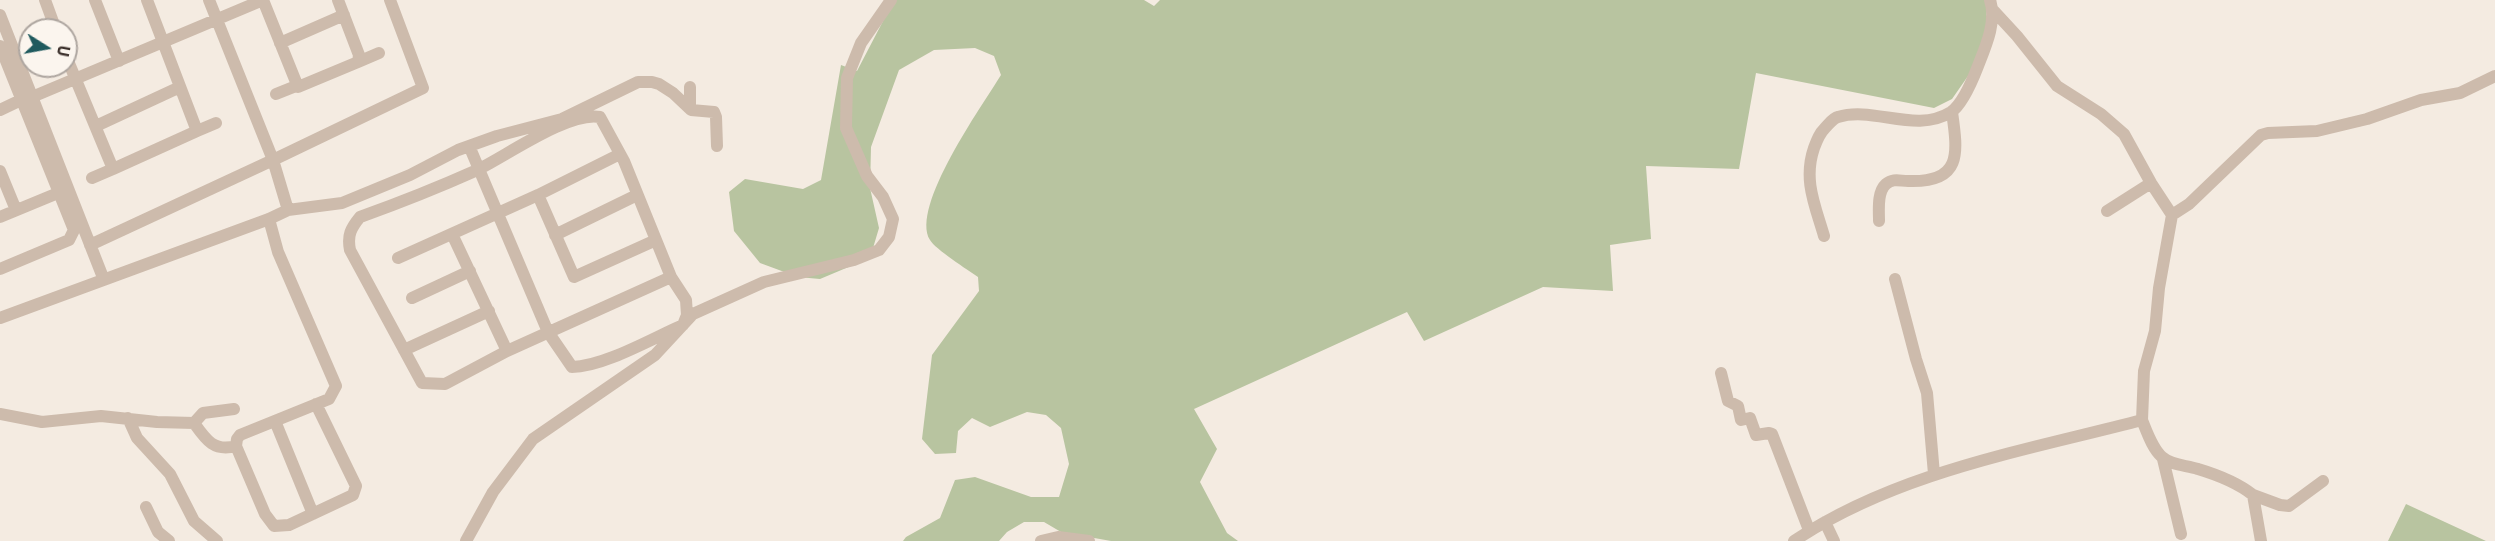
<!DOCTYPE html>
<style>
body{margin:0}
#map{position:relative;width:2495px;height:541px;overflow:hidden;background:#f4ebe1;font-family:"IBM Plex Sans",sans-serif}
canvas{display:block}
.north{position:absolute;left:18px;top:18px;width:60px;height:60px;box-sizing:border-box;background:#fbf5ee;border:2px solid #aea6a0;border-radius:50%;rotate:101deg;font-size:16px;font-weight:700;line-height:24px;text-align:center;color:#3b302b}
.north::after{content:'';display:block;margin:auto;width:21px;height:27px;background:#1f5a5e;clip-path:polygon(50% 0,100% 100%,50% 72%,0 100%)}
</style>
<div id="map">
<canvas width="2495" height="541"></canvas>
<div class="north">U</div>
</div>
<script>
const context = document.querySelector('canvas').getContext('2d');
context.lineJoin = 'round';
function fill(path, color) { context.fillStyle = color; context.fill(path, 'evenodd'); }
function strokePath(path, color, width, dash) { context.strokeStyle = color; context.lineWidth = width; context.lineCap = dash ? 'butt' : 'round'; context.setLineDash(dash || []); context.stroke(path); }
fill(new Path2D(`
 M894,0h250l10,6 6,-6h828l-2,8 2,21 -13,37 -23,33 -18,9 -178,-35 -17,96 -93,-3 5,73 -41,6 3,46 -70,-4 -119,54 -17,-29 -213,97 23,40 -17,33 27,51 11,8h-127l-50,-9 -17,-10h-20l-17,10 -8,9h-96l3,-4 34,-19 15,-38 20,-3 56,20h28l10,-33 -8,-36 -15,-13 -19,-3 -37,15 -18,-9 -14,13 -2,22 -21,1 -13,-15 10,-84 47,-64 -1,-14c-10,-7 -43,-28 -48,-37 -20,-33 52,-134 71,-165l-7,-19 -19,-8 -41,2 -35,20 -28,77 -1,41 9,40 -6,20 -15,15 -38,16 -22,-2 -38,-14 -26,-32 -5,-39 16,-13 58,10 18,-9 20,-115 16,6z
 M2406,504l80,37h-98z`), '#b8c4a0');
strokePath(new Path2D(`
 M45,0l11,30
 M95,0l24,61
 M263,0l35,87 60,-25 1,-7 -21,-55
 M0,15l104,265
 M280,43l64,-28
 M0,46l74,184 -5,10 -69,29
 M66,56l47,113 84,-38 -50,-131
 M358,62l21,-9
 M690,87v22
 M276,94l20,-8
 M32,97l231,-97
 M0,110l21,-10
 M96,126l84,-39
 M197,131l19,-8
 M470,148l78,184 24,35c31,0 81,-29 111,-42l4,-10 -1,-15 -15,-23 -47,-116 -24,-44c-32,-6 -95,40 -125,54 -38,17 -76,32 -115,46 -9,11 -13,18 -10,33l72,133 23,1 62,-33 164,-74
 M0,171l16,39
 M92,178l21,-9
 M538,195l36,82 82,-37
 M288,210l-15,-50 150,-72 -33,-88
 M2107,211l44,-28
 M2172,215l17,-11 72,-69 7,-2 49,-2 50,-12 54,-19 39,-7 35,-17
 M0,217l58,-24
 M269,219l9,33 58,134 -7,13 -89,36 -3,4 -1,7 29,68 9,12 15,-1 64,-30 3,-9 -40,-82
 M1879,221c0,-11 -2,-29 7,-37 7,-6 14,-3 22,-3 54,2 50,-27 44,-69
 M452,234l55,117
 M555,235l82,-40
 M1824,236c-9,-31 -21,-56 -10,-88 3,-8 5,-14 11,-20 4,-4 8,-10 13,-11 36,-11 78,17 113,-5 12,-8 22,-33 27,-46 8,-20 19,-45 12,-66
 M90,245l183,-85 -64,-160
 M398,258l140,-63 82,-41
 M1895,279l21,80 11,34 7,81
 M412,298l58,-27
 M0,318l269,-99 19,-9 54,-7 68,-28 48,-25 39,-14 65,-17 76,-37h14l7,2 14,9 18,17 23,2 2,5 1,29
 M404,350l85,-39
 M1721,373l7,28 10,5 3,14 9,-2 6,17 13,-2 3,1 37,96
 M0,414l42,8 59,-6 56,6 37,1
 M128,418l9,20 33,36 24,47 23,20
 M2142,420c5,12 10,28 20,37 10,9 25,8 36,12 20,6 40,14 55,26l8,46
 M275,421l38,93
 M194,423c12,17 20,29 42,23
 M194,423l9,-10 31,-4
 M2163,459l18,75
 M2253,495l27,10 9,1 34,-25
 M146,507l12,25 11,9
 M1825,522l9,19
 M466,541l27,-49 40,-53 122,-84 38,-41 71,-32 90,-22 25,-10 10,-13 4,-18 -10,-22 -16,-21 -21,-48 1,-50 14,-35 30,-43
 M1041,541l17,-4 31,4
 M1794,541c103,-69 230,-90 348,-121l2,-49 11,-40 4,-43 13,-73 -21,-32 -27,-49 -23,-20 -44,-28 -40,-50 -24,-26`), '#cdbbac', 12);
</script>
